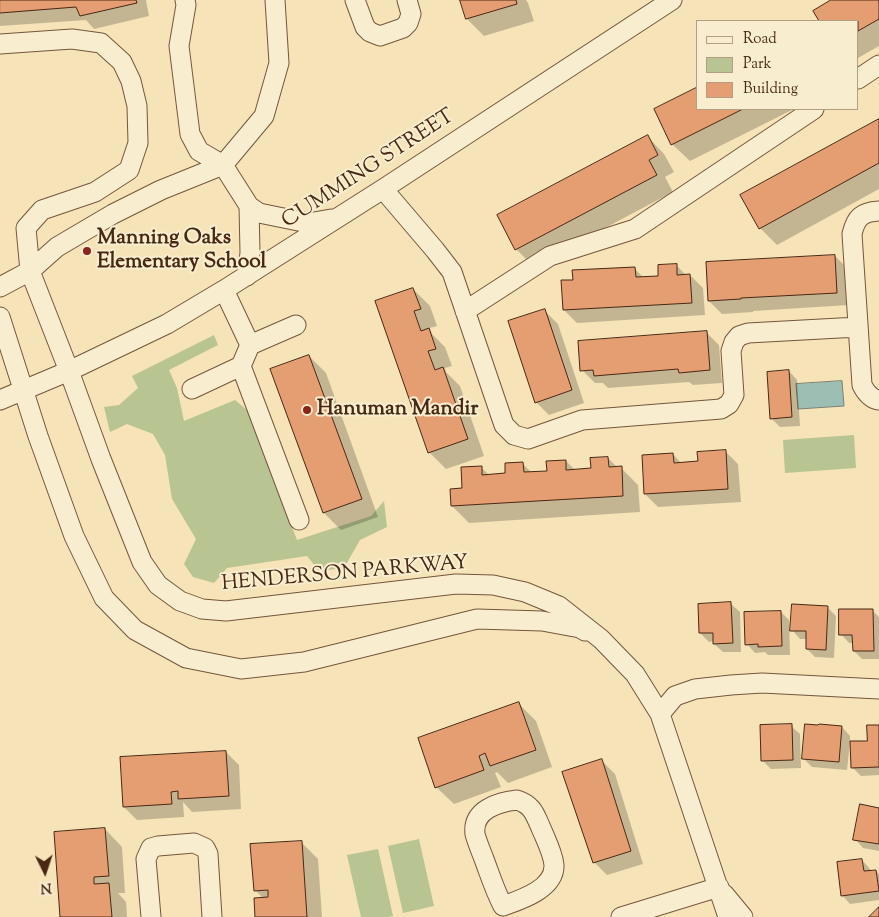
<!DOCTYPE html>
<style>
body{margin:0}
#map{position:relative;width:879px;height:917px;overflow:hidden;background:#f6e3b7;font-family:"Sorts Mill Goudy",serif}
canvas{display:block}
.legend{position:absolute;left:696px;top:20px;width:162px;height:90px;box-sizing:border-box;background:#f9edd0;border:1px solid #b29e84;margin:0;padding:6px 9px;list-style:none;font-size:15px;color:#482713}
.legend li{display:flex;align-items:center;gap:10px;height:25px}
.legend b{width:25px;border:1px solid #b29e84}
.north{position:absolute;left:20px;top:847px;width:50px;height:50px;-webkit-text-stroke:4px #f9edd0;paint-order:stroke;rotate:176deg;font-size:14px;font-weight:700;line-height:20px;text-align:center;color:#482713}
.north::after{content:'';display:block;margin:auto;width:18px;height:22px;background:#482713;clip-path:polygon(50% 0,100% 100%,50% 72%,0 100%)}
</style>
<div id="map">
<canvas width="879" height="917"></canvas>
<ul class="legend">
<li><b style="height:6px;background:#f9edd0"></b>Road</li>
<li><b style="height:14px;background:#b8c592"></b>Park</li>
<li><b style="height:14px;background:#e59e72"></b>Building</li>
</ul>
<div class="north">N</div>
</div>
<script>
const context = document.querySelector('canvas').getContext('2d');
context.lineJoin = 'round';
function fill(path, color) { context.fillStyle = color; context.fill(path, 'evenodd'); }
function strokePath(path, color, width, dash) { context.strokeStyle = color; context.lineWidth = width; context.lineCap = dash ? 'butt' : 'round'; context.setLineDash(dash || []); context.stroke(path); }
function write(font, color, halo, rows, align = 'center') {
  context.font = font + ' "Sorts Mill Goudy",serif'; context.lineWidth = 4; context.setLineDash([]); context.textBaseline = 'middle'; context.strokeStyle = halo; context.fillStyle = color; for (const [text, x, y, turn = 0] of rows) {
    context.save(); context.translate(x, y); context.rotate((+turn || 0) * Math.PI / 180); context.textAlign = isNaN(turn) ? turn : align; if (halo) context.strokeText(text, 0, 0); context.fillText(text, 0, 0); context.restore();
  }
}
fill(new Path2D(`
 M214,335l4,10 -49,25 8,18 7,33 51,-21 12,10 50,130 74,-24 13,-15 3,26 -27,13 -16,28 -25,3 -12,-15 -80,12 -13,15 -21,-6 -9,-13 12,-25 -24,-40 -7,-44 -12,-21 -26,-10 -17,8 -6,-25 15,-2 19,-17 -6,-12z
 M854,435l2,33 -71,5 -2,-33z
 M419,839l15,67 -31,7 -15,-67z
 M378,849l15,67 -5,1h-27l-14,-62z`), '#b8c592');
const water = new Path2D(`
 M842,381l2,25 -46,3 -2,-25z`);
fill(water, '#9dbeb2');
strokePath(water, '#7b8272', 1);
fill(new Path2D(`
 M0,0h146l3,16 -55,13 -8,-9 -86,6z
 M462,0h64l2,3 6,18 -50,15 -17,-17z
 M834,0h45v46l-21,12v-37h-38l-6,-10z
 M698,109h96l-104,52 -18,-17z
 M879,120v69l-102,56 -17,-17z
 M647,136l17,18 10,18 -9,5 8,15 -140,74 -17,-17z
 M835,256l13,13 1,36 -96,6v1l-31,2 -13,-13z
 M676,265l11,11 3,-1 13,13 2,27 -128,8 -13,-13 10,-29 60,-13 10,10 15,-1z
 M413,289l17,17 7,20 -7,2 2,6 13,13 7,19 -7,2 1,4 14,14 24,70 -38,13 -17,-17 -53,-150z
 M545,311l13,13 26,79 -35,12 -13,-13z
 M706,332l13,13 3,38 -29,2 -4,-3 -81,6 -5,-5h-8l-13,-13z
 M309,356l17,17 52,144 -37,13 -17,-17 -52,-143z
 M789,371l8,9 3,46 -20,1 -9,-9z
 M725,451l13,13 3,38 -83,5 -13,-13 28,-40 9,10 17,-2z
 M608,458l10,10h3l17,17 2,27 -171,11 -17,-17 29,-39 9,9 17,-1 16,-11 9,9 16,-1 18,-11 9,9 17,-1z
 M731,604l9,8 1,40h-18l-9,-8v-3l-5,1 -9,-9z
 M827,607l9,9 -2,42 -19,-1 -8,-8v-10h-7l-8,-9z
 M872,610l7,7v42h-17l-8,-8v-8h-5l-8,-9z
 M781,612l8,8 1,35h-22l-3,-3 -10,1 -8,-9z
 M519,704l17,17 16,46 -44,16 -11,-11 -2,1 6,14 -47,17 -18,-17z
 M791,726l9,8 1,34 -30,1 -9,-9z
 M879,726v49l-18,1 -9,-9v-24h-2l-3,27 -35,-3 -9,-9 39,-31 8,9v7l18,-1z
 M226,752l13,13 2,44 -49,3 -9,-10 1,15 -47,3 -13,-13z
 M602,761l13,13 28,90 -36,11 -13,-13z
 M879,809v42l-16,-3 -8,-9z
 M105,829l17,18 3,46h-7l8,9 1,15h-65z
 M301,842l17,17 4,58h-65l6,-19 -8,-8z
 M862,860l8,9 1,3 5,-1 3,3v26l-29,4 -8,-9z`), '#0003');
const building = new Path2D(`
 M0,0h136l1,3 -57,13 -4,-9 -76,6z
 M460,0h56l1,4 -51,15z
 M831,0h48v19l-21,12v-10h-39l-6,-10z
 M698,87v22h45l-72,36 -17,-36z
 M879,119v44l-120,66 -19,-34z
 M648,135l10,20 -9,5 8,15 -142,75 -18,-35z
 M835,255l2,38 -96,5v1l-33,2 -2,-39z
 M677,264v11l13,-1 2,29 -129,7 -2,-30h12l-1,-10 63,-3 1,10 22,-1v-11z
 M413,288l8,21 -7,2 7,20 8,-3 7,21 -8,2 7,19 8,-3 25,72 -40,14 -53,-152z
 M545,309l27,81 -37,13 -27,-82z
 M707,331l3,39 -31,3 -1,-4 -84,7 -1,-6 -13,1 -2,-30z
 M309,355l53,144 -39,14 -53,-144z
 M789,370l3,47 -22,2 -3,-47z
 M726,450l2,39 -84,5 -2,-39 31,-2 1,10 24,-2 -1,-9z
 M608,457l1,10 13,-1 1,30 -172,10 -1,-17 12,-1 -1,-21 21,-1v9l23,-2v-10l18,-1 1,10 23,-1 -1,-10 20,-1v10l25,-2 -1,-10z
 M731,602l2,41 -20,1v-11h-14l-1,-29z
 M792,604l36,2 -2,44 -20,-1v-18h-16z
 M839,609h34l1,42h-21l-1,-16h-13z
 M781,611l1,35 -24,1v-3l-13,1 -1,-33z
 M519,702l17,48 -46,16 -5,-13 -6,3 5,14 -49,18 -17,-50z
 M792,724l1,36 -32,1 -1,-36z
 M805,724l13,1 1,-1 23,2 -3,36 -37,-3z
 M867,725h12v42l-28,1 -1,-27h17z
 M226,751l3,45 -51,3v-8l-7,1 1,12 -49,3 -3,-50z
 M602,759l29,92 -38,12 -31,-91z
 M860,804l19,4v36l-26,-4z
 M105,828l4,48 -15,1v7l15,-1 3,34h-52l-6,-85z
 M302,841l5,76h-52l-1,-19 14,-1v-7l-14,1 -4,-47z
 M862,859l2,12 12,-1 3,21 -38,5 -4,-34z
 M879,907v10h-10z`);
fill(building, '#e59e72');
strokePath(building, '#482713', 1);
const minor = new Path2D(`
 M185,0l1,5 -7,41 11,88 9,17 24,14 26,41 10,7 49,10 23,-4
 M355,0l10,27 5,5 10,4 23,-8 5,-5 3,-9 -4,-14
 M0,44l72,-5 29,4 21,19 9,19 6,25 1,37 -9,27 -34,22 -53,18 -16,18 4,43 39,100 32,88 41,103 16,23 22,16 22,8 24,2 230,-27 37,1 32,7 34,14 42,33 34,35 25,40 68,203
 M858,79l21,-14
 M383,189l52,61 17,22 52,153 10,10 14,4 54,-19 139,-11 8,-5 5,-9 -3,-44 3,-9 5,-6 9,-3 110,-6
 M879,211c-17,1 -23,6 -27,23l10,151c4,8 9,14 17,15
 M247,276l3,-23 -1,-47
 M0,287l30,-16 27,-24 56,-33 48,-24 62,-25 41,-49 15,-53 -4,-63
 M224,290l26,55 -9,21 58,154
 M465,311l85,-55 85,-27 179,-120
 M0,317l38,119 36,100 30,62 31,32 51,28 55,11 63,-7 173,-43 65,2 38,7 5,3
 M250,345l46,-20
 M192,389l49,-23
 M0,400l69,-29 98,-47 57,-34 159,-101 289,-189
 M660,714l15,-18 20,-7 36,-4 31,-2 117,6
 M517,800c16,5 18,15 24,28 5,12 12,25 13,37 1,24 -34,35 -51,41 -8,-15 -13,-31 -19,-47 -3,-8 -7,-17 -9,-25 -3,-24 23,-32 42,-34z
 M724,894l19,23
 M151,917l-5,-58 5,-11 7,-2 36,-3 11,5 3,6 4,63
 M621,917l98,-30`);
strokePath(minor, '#74563c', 21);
strokePath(minor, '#f9edd0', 19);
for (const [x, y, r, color] of [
 [87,251,5,"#8f2418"],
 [307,410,5,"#8f2418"]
]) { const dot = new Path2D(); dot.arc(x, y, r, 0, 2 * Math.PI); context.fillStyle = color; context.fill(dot); strokePath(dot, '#f9edd0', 2); }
write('21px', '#482713', '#f9edd0', [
 ["CUMMING STREET",369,170,-33],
 ["HENDERSON PARKWAY",345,575,-5]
]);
write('bold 21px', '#482713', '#f9edd0', [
 ["Manning Oaks",97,239],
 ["Elementary School",97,263],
 ["Hanuman Mandir",317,410]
], 'left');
</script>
